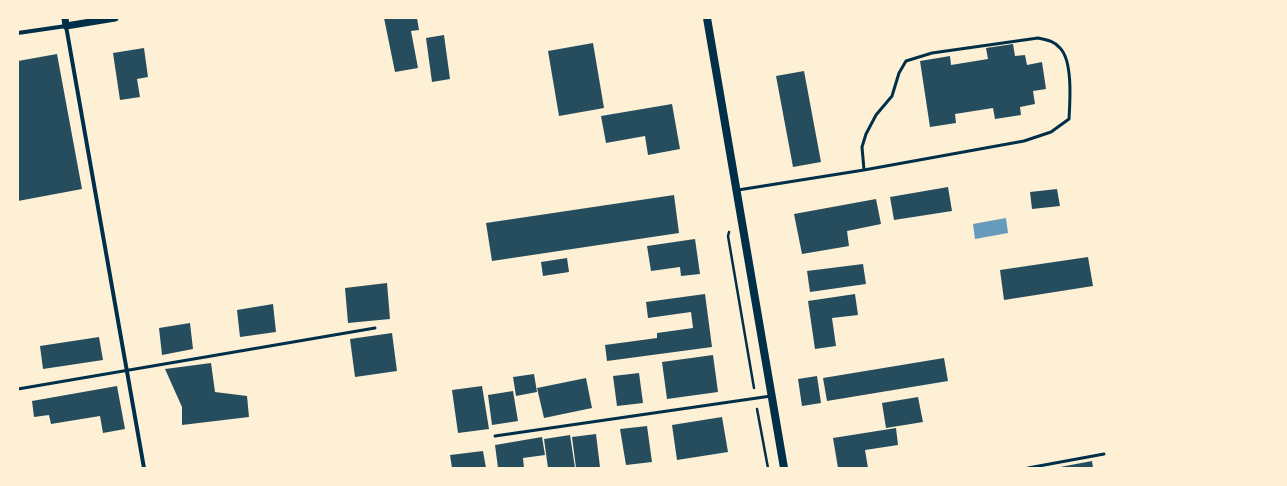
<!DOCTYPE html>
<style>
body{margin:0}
#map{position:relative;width:1287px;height:486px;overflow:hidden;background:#fdf0d5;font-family:"Sofia Sans Condensed",sans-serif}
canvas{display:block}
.frame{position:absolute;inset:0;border:19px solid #fdf0d5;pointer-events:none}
</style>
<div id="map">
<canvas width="1287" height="486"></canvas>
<div class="frame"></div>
</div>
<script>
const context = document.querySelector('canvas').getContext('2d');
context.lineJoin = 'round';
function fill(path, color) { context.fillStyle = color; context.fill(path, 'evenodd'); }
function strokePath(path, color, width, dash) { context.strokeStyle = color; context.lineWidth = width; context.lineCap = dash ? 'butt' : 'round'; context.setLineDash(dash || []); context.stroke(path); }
fill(new Path2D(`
 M1006,218l2,15 -33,6 -2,-15z`), '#669bbc');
fill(new Path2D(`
 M384,18h33l2,12 -8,1 7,37 -23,4z
 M444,35l6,44 -18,3 -6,-44z
 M593,43l11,65 -45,8 -11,-65z
 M1013,44l2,12 10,-1 2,10 15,-3 4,27 -13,2 2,13 -15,3 1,8 -26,4 -2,-11 -38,6 1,9 -26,4 -10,-66 30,-5 1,9 37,-6 -2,-11z
 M144,48l4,29 -11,2 3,18 -20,3 -7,-47z
 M57,54l25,135 -64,12v-140z
 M804,71l17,91 -28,5 -17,-91z
 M672,104l8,45 -32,6 -3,-19 -39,7 -5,-27z
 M948,187l4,24 -58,9 -4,-23z
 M1057,189l3,17 -28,3 -2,-17z
 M674,195l5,38 -187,28 -6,-38z
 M876,199l5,25 -34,7 2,15 -47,8 -8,-40z
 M695,239l5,35 -19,2 -1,-9 -29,4 -4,-25z
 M1088,257l5,29 -89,14 -4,-30z
 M567,258l2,14 -26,4 -2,-14z
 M863,264l3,20 -56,8 -3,-21z
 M387,283l3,36 -42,4 -3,-35z
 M705,294l7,53 -105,14 -2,-16 52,-7v-5l36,-5 -2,-16 -43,6 -2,-16z
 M855,294l3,21 -26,3 4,28 -21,3 -7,-48z
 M273,304l3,28 -36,5 -3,-27z
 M190,323l3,26 -31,6 -3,-27z
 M392,333l5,38 -42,6 -5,-38z
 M99,337l4,23 -60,9 -3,-23z
 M713,355l5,37 -51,7 -5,-37z
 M944,358l4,23 -121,20 -4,-23z
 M211,363l4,29 32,4 2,21 -67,8v-18l-17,-38z
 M639,373l4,30 -26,3 -4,-30z
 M534,374l3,18 -21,4 -3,-19z
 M817,376l4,27 -19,3 -4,-27z
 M586,378l6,30 -48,10 -7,-30z
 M117,386l8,43 -22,4 -3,-17 -49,8 -2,-9 -15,2 -2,-16z
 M482,386l7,43 -31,4 -6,-43z
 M513,391l5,30 -26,4 -4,-30z
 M918,397l5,25 -37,6 -4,-25z
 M722,417l6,35 -51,8 -5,-35z
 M647,426l5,36 -26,3 -6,-36z
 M896,428l2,17 -33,5 3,18h-30l-5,-30z
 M596,434l4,33 -24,1 -4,-31z
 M570,435l5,33h-27l-4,-29z
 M542,437l3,18 -22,3 1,10h-26l-3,-23z
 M483,451l3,17h-34l-2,-13z
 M1092,461l1,7h-33v-1z`), '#264d5e');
strokePath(new Path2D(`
 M729,232l-1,4 26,152
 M757,409l11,59`), '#003049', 2.5);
strokePath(new Path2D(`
 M738,190l126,-20 160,-29 27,-9 18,-13c1,-17 4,-58 -9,-71 -6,-7 -13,-8 -22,-10l-106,15 -26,8 -7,12 -7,23 -16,19 -10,19 -4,13 2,23
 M18,389l357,-61
 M495,436l276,-40
 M1028,468l76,-14`), '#003049', 3);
strokePath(new Path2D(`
 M18,33l48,-7 78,442`), '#003049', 4);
strokePath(new Path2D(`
 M65,18l1,8 49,-8`), '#003049', 7);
strokePath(new Path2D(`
 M707,18l77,450`), '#003049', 8);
</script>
